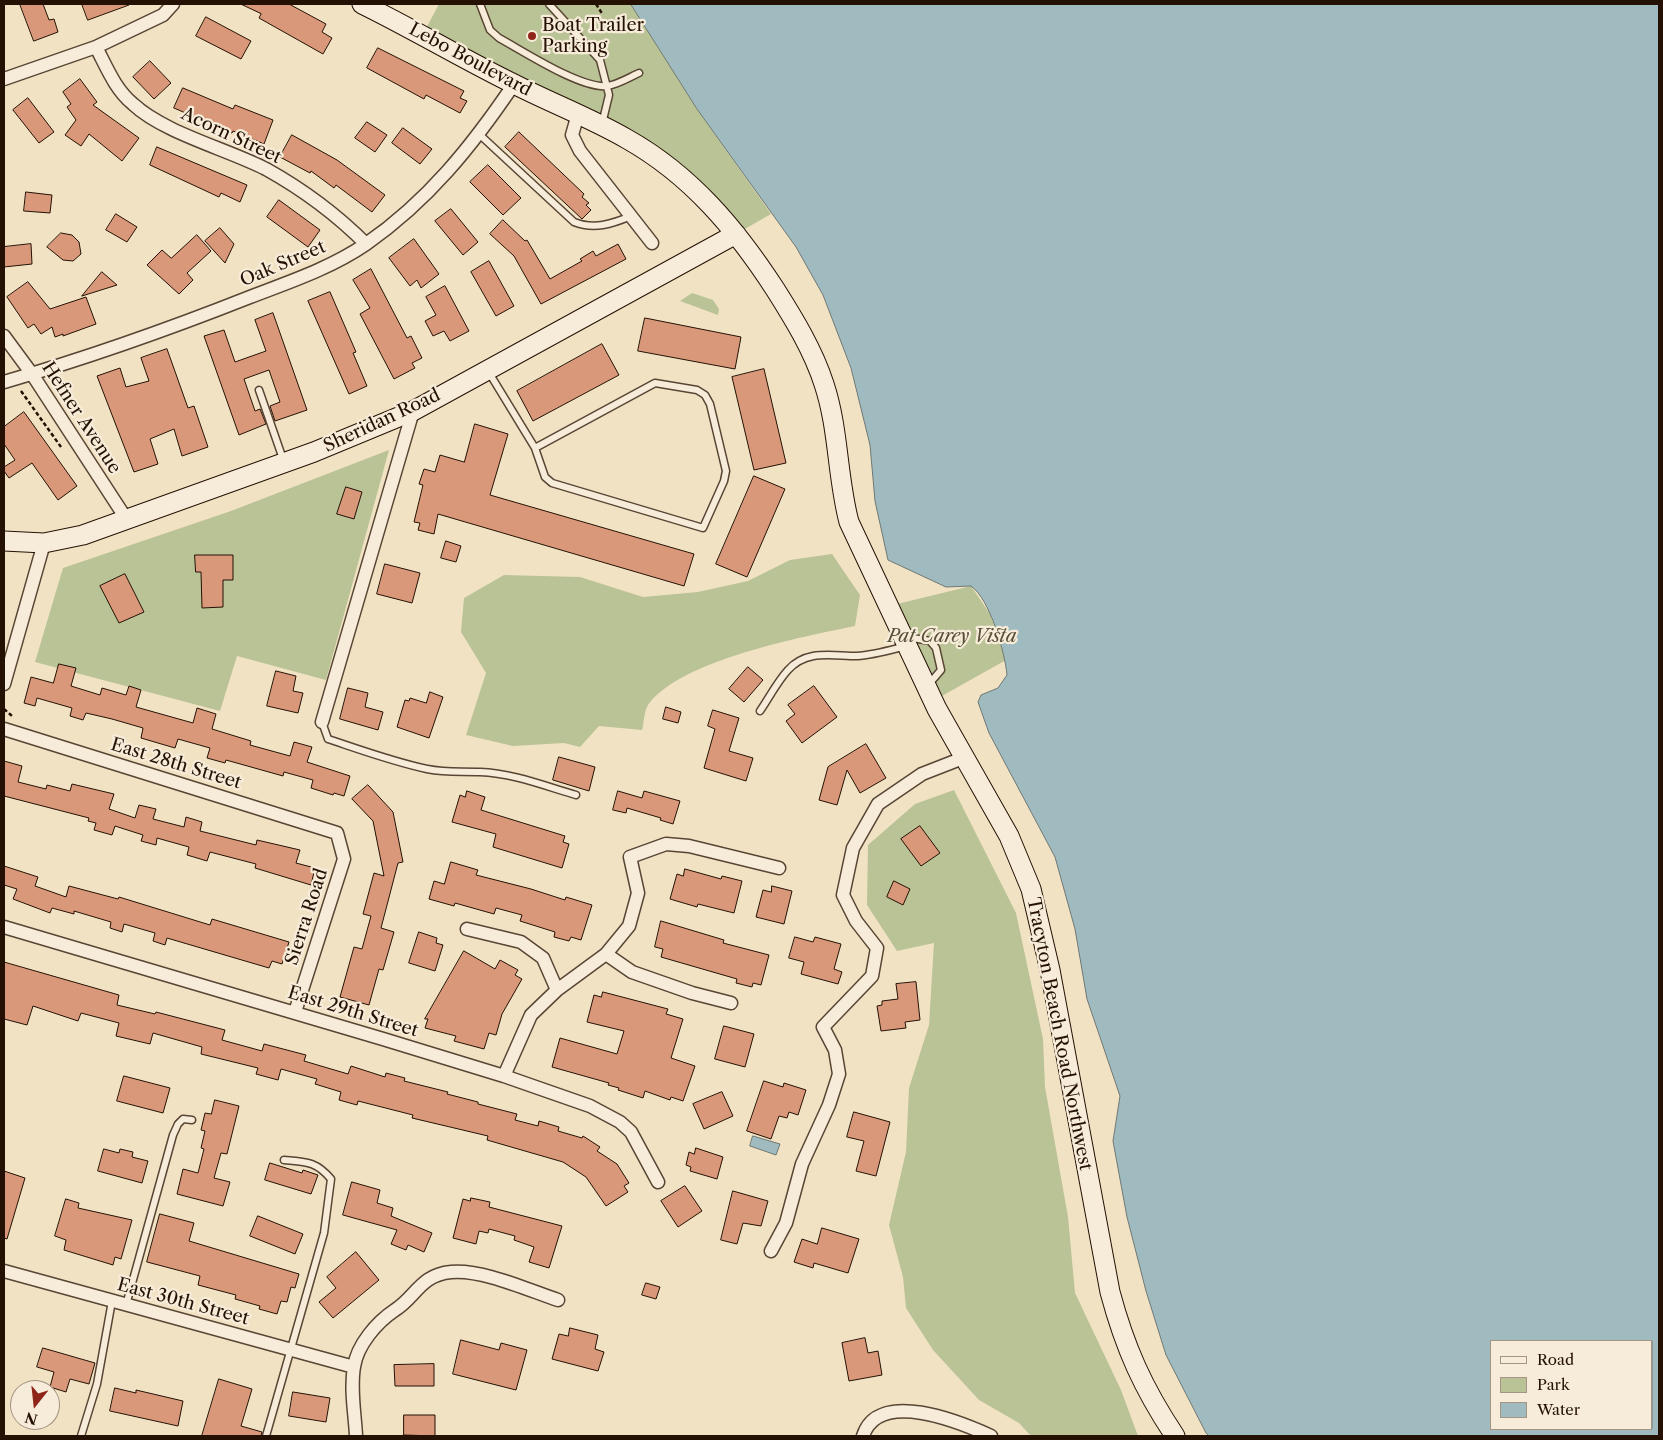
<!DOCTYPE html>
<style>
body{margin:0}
#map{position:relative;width:1663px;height:1440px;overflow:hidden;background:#f2e2c4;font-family:"Libre Caslon Text",serif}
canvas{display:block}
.frame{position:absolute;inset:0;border:5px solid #241104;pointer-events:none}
.legend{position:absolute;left:1490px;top:1340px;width:162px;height:90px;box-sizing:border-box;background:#f7ecd9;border:1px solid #a39484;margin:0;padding:6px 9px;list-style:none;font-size:15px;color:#241104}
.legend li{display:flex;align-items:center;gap:10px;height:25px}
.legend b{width:25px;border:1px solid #a39484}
.north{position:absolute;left:10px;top:1380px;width:50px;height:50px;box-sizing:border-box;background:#f7ecd9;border:1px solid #a39484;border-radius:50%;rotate:196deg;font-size:14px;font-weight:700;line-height:20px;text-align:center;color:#241104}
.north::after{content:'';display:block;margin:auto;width:18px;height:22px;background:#8f2418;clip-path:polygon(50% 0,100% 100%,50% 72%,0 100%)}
</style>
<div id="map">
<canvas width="1663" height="1440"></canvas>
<div class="frame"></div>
<ul class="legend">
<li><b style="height:6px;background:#f7ecd9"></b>Road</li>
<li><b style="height:14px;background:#b9c395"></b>Park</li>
<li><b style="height:14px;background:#a0bbbf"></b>Water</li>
</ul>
<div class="north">N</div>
</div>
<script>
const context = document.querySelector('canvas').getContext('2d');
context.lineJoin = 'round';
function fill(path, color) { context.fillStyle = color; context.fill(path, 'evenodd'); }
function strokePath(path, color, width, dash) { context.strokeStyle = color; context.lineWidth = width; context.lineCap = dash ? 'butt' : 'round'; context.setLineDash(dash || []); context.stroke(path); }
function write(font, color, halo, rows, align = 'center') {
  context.font = font + ' "Libre Caslon Text",serif'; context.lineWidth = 4.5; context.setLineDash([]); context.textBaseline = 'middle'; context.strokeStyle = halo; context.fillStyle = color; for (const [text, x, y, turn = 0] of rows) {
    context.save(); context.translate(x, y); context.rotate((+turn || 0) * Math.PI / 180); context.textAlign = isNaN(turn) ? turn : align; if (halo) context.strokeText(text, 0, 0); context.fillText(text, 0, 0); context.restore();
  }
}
fill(new Path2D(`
 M439,4h192l66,105 74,105 -35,20 -54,-58 -259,-142z
 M692,293l21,7 6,9 -1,6 -38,-14z
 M389,450l-63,230 -89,-24 -17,55 -185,-49 28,-94 168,-57z
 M832,554l28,41 -5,31c-53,11 -175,34 -207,79 -4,6 -4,18 -6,25l-43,-4 -19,21 -16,-4 -51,3 -47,-11 20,-62 -25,-41 3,-34 40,-23 76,2 63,20 55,-5 50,-11 42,-21z
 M971,586l19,28 16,46 -73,41 -44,-95z
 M954,790l62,123 27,126 2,48 23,130 7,76 46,97 17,46h-107l-12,-13 -40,-23 -46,-50 -27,-42 -3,-31 -14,-52 17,-73 3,-64 20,-63 5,-82 -37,8 -30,-46 1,-60 47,-41z`), '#b9c395');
const water = new Path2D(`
 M631,4h1028v1432h-450l-3,-3 -40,-78 -20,-64 -19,-74 -14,-76 7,-45 -33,-97 -12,-70 -20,-72 -66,-124 -11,-31 3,-7 17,-7 9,-13c-2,-22 -17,-76 -36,-89l-25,1 -58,-27 -13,-59 -5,-56 -19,-77 -28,-73 -27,-48 -99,-138zM1492,1341h160v88h-160z
 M753,1136l27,8 -4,11 -26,-9z`);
fill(water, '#a0bbbf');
strokePath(water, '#6e7774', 1);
const building = new Path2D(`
 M20,4h23l6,16 5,-1 4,13 -24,9z
 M82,4h46l1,1 -41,15z
 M241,4h48l37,20 -4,8 10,6 -9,16 -64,-36 2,-4z
 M206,17l45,24 -10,18 -45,-23z
 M378,48l86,43 -4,7 7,3 -7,12 -34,-18 -2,4 -57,-31z
 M150,61l21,22 -17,16 -21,-22z
 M80,79l17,23 -4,3 46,33 -17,23 -33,-27 -8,12 -16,-11 11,-15 -9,-13 4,-3 -8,-12z
 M183,88l50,21 2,-4 38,15 -9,24 -31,-13 -1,2 -8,-3 -50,-22z
 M28,98l26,34 -15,11 -26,-33z
 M367,122l20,13 -12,17 -20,-14z
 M403,128l29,21 -12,15 -28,-21z
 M519,132l65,62 -2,3 7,6 -3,2 5,5 -9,9 -77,-72z
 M292,135l45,25 48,35 -13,17 -36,-27 -2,3 -23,-17 -1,2 -30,-16z
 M157,147l90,38 -7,17 -19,-9 -2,4 -69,-32z
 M488,165l33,33 -18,17 -33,-33z
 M26,192l26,3 -2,18 -26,-2z
 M279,200l41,30 -12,17 -41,-30z
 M451,209l27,33 -15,13 -28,-34z
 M116,214l21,13 -10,15 -21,-12z
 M503,220l22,21 2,-1 23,39 32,-18 -2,-2 13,-8 3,5 22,-12 8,15 -85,45 -27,-48 -24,-22z
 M220,228l14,16 -9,19 -20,-22z
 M61,233l11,2 7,7 2,12 -8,7 -10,-1 -16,-13z
 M197,235l14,16 -24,22 6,7 -14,14 -32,-29 15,-15 9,8z
 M414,239l25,35 -18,14 -4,-8 -7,6 -21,-28z
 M31,244l1,20 -28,3v-20z
 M489,261l25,45 -18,10 -25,-44z
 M371,269l36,69 4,-2 11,22 -10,5 3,5 -21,11 -34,-65 10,-6 -17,-28z
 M102,272l15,13 -35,11z
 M28,282l22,27 36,-12 10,27 -33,12v-2l-8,3 -3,-10 -11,7 -7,-10 -6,4 -21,-31z
 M445,286l24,45 -19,10 -6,-10 -11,5 -8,-15 11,-6 -10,-18z
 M330,292l26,60 -3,1 14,33 -18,8 -41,-93z
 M273,313l34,97 -32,11 -5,-15 10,-4 -11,-32 -25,9 11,32 5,-2 6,15 -27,11 -35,-99 20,-6 11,32 31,-11 -11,-31z
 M645,318l96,19 -6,32 -97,-18z
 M602,344l17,31 -86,46 -16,-30z
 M167,349l21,59 6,-2 14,41 -26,9 -8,-27 -24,10 8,25 -24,8 -37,-96 23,-8 6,19 23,-6 -8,-23z
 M764,369l22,94 -32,7 -22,-93z
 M24,412l53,74 -19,14 -26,-37 -23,15 -5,-7v-4l11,-7 -11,-16v-17z
 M475,424l33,10 -18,61 204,59 -10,32 -246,-72 -4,20 -16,-4 2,-7 -6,-1 9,-37 -4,-1 5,-15 11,3 5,-17 24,7z
 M754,476l31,13 -38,88 -31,-13z
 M346,487l16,5 -8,27 -17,-5z
 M446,541l15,5 -5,16 -15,-4z
 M195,555h38v25h-10v27l-21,1 -1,-36h-5z
 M385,564l35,9 -8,30 -35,-9z
 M125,574l19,38 -25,11 -19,-37z
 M59,664l17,4 -5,18 29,9 2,-7 24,7 3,-9 12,4 -5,17 57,16 4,-15 19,6 -4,15 39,12 -1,4 40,11 4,-14 18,5 -5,15 43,14 -6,20 -10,-3 -1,2 -22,-7 2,-8 -29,-8 -1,4 -57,-16 -1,3 -18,-5 3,-10 -32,-9 -3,9 -34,-10 2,-10 -31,-9 -26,-6 -3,7 -13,-4 2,-8 -35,-10 -2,8 -11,-3 7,-26 22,6z
 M748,667l15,13 -19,22 -15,-13z
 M276,671l20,5 -3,15 10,2 -5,20 -31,-7z
 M814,686l23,31 -35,26 -16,-22 9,-7 -7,-9z
 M348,688l20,5 -3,14 18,5 -5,18 -38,-11z
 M430,692l13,5 -14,41 -32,-11 8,-27 4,1 1,-3 16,5z
 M666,707l15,5 -3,11 -15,-4z
 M713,710l26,8 -10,33 24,7 -7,23 -42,-13 11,-39 -7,-3z
 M866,744l20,34 -26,15 -13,-23 -10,35 -18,-5 9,-33z
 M559,757l36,10 -6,24 -36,-11z
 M4,761l18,5 -4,16 28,7 1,-4 23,6 2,-7 42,10 -5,15 26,9 4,-13 17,4 -3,10 31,8 2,-10 16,5 -2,9 56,14 1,-5 43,10 -4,13 19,5 -4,17 -56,-17 1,-4 -46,-12 -3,9 -20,-6 2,-8 -32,-9 -1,7 -15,-4 2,-6 -28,-9 -3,9 -18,-5 2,-7 -8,-2 1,-3 -85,-22z
 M368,785l25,27 10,50 -5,1 -17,65 13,4 -11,38 -4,-1 -10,36 -29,-8 14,-50 8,2 9,-33 -8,-2 11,-41 10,3 -11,-55 -21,-22z
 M467,791l18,6 -4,13 84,26 -2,6 6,2 -7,24 -69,-21 3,-13 -44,-12 8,-27 5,2z
 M618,791l24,7 2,-7 36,10 -7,23 -13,-4 1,-2 -34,-10 -1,5 -13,-3z
 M920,826l20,27 -19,13 -20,-27z
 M451,862l27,8 -2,5 55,14 34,11 1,-3 26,8 -11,35 -10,-3 -2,4 -15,-4 1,-5 -35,-11 2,-6 -26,-7 -2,6 -39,-11 -1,3 -25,-7 5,-18 10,3z
 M4,866l34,11 -3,9 31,11 3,-11 49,13 1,-2 91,28 2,-6 77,23 -7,22 -10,-3 -3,7 -102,-30 -2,7 -12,-4 2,-8 -31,-9 -2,8 -12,-4 1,-6 -37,-11v3l-22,-6 -2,5 -37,-14 4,-10 -13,-4z
 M685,869l36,10 1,-3 20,5 -8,32 -36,-9 -1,3 -27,-8 7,-25 6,2z
 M894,881l16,8 -7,16 -16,-8z
 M772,886l20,5 -8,33 -28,-7 7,-27 8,2z
 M661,921l63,19 -1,3 46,12 -8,30 -8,-2 -1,4 -16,-4 1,-4 -76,-22 2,-8 -8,-2z
 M419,932l18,6 -1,5 7,2 -8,26 -26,-8z
 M795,937l18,5 2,-5 26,7 -7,25 8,3 -4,12 -37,-10 3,-12 -15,-4z
 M464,951l31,18 5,-9 18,10 -3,5 7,4 -20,35 -6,21 -7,-2 -5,16 -30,-8 2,-5 -31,-8 3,-9h-3z
 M4,962l115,33 -2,10 38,9 1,-2 69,18 -3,10 40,11 2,-7 42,11 -2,6 44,13 3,-8 34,11 1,-4 19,5 -1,3 44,11 -1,2 31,8v2l39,10 -2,6 23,6 1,-5 20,6 -1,4 24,7 1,-2 17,11 -3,4 20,13 12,19 -5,3 4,6 -22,14 -20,-29 -23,-15 -76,-22 1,-4 -76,-18 1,-3 -55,-14 -1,4 -18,-5 2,-8 -26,-8 2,-5 -36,-10 -3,11 -22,-6 2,-6 -57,-14 1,-7 -49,-14 -3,11 -34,-8 3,-13 -38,-10 -3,8 -45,-15 -6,19 -23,-6z
 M916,982l4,38 -15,2 1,6 -25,3 -4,-25 5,-1v-4l16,-2 -2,-15z
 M603,992l65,17 -2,5 17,5 -12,39 24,8 -12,35 -12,-4 -1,3 -25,-9 -2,7 -25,-8 1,-2 -11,-3 1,-2 -57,-16 8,-29 57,16 7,-23 -37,-9 7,-27 7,2z
 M724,1026l30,8 -9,33 -30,-8z
 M124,1076l46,12 -7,25 -46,-12z
 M764,1081l19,6 1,-4 22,7 -8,25 -9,-3 -2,6 -8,-2 -8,23 -24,-8z
 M722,1092l11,24 -29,13 -11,-25z
 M215,1100l24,6 -12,48 -6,-1 -7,25 16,4 -7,24 -46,-12 6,-25 15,4 6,-24 -3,-1 4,-17 -4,-1 4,-17 6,1z
 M854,1112l36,10 -14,54 -20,-5 8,-30 -17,-4z
 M696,1148l27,9 -6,22 -27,-8 1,-4 -5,-2 3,-13 5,2z
 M104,1149l15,4 1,-4 13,3 -1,5 16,4 -6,22 -44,-12z
 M270,1163l32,10 1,-3 15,5 -7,19 -46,-14z
 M4,1171l21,7 -18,61 -3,-1z
 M352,1182l28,8 -3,13 16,5 -2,8 41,17 -8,19 -16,-7 -2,5 -15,-6 6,-14 -54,-15z
 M685,1186l17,25 -24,16 -17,-26z
 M733,1191l35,10 -7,25 -18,-3 -6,21 -16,-4z
 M471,1198l19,4 -1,5 73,19 -13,42 -20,-6 5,-15 -20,-7 1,-4 -26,-7 -1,4 -9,-2 -3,13 -23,-6 10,-39 7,2z
 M66,1199l13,4 -1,5 54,12 -11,39 -6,-2 -2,8 -49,-15 2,-10 -11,-4z
 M160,1214l34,9 -5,18 110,33 -4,14 -4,-1 -4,15 -6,-1 -4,13 -18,-5 1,-3 -25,-7 1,-4 -38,-10 2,-9 -53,-14z
 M258,1216l45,18 -8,20 -45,-18z
 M822,1228l37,11 -11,34 -34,-10 -1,5 -19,-6 8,-23 15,5z
 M356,1252l23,28 -46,38 -14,-16 17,-14 -9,-11z
 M646,1283l14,4 -4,12 -14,-4z
 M570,1328l28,7 -3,14 9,3 -6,19 -46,-12 7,-25 9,2z
 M865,1338l3,15 10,-2 4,24 -33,6 -7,-38z
 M461,1340l38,10 2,-7 26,7 -11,40 -63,-16z
 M43,1348l52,15 -6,21 -19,-5 -4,13 -16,-5 4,-15 -17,-5z
 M434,1364v22h-39l-1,-21z
 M219,1379l33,10 -11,37 21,6 -1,4h-59z
 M115,1388l21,5v-3l47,11 -5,25 -68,-15z
 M293,1392l37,6 -4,24 -37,-6z
 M404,1415h31v21l-31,-1z`);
fill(building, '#d99879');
strokePath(building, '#241104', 1);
const lane = new Path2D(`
 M480,4l10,26 9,8c24,13 82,51 108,48 10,-1 23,-9 32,-13
 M549,4l51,56 9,35 -7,29
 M480,135l94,87c20,8 38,2 57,-6
 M488,371l47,77 120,-65 42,7 8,5 5,9 16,67 -2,10 -21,47 -151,-45 -7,-6 -10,-29
 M259,390l25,72
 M907,637l23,4 6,7 5,22 -12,14
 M760,711c9,-13 17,-29 28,-41 19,-21 44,-14 69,-14 16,-1 33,-6 49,-10
 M322,722l6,17c33,11 66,23 99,30 20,4 34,2 53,3 32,1 65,14 96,23
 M126,1305l47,-170 5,-11 5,-5 9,1
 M81,1436l16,-52 15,-83
 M266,1436l58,-203 7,-54c-15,-18 -25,-17 -47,-19`);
const street = new Path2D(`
 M96,47c11,21 19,42 37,57 31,29 94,45 133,65 36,20 71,46 100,75
 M4,79l92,-32 67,-32 10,-11
 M578,114l-6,21 8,16 72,92
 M4,336l28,38 95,146
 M4,382c83,-24 165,-53 246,-85 39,-15 81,-29 116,-53 62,-43 106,-98 148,-160
 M4,684l40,-141
 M322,722l91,-311
 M4,729l333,104 7,26 -49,153
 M4,927l379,112 121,37 86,30 30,16 11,10 27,50
 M467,929l54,13 22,16 14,32
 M606,954l26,18 60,21 39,10
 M504,1076l27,-61 26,-25 49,-36 23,-28 9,-33 -8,-36 36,-13 23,2 90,22
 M771,1251l15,-28 16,-59 27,-59 10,-31 -4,-24 -12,-23 49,-51 5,-28 -21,-27 -13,-26 10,-47 25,-44 44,-30 41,-16
 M4,1271l350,96
 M356,1436c-1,-22 -6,-47 -2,-69 3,-22 23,-45 41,-57 21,-13 25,-35 56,-38 31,-3 77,18 107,28
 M863,1436c15,-48 97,-14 128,0`);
const secondary = new Path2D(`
 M362,4c51,25 101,55 152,80 37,19 77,34 113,55 64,36 109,90 148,150 19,30 38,61 49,95 15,45 13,93 25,138l88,187 72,127 22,53 19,81 60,322c15,56 33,96 65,144
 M4,541l40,2 39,-8 231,-83 99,-41 323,-177`);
strokePath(lane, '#584534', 9);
strokePath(street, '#584534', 15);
strokePath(secondary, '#241104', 21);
strokePath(new Path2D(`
 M596,4l7,11
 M21,391l40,56
 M4,709l8,7`), '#241104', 2.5, [4, 2.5]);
strokePath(lane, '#f7ecd9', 6);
strokePath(street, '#f7ecd9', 12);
strokePath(secondary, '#f7ecd9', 19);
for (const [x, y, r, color] of [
 [532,36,5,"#8f2418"]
]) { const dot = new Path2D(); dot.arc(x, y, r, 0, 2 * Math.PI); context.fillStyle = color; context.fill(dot); strokePath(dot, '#f7ecd9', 2); }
write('18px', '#241104', '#f7ecd9', [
 ["Boat Trailer",542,26],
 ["Parking",542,47]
], 'left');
write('18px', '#241104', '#f7ecd9', [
 ["Lebo Boulevard",470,60,28],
 ["Acorn Street",231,136,25],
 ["Oak Street",283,264,-23],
 ["Hefner Avenue",81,418,57],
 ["Sheridan Road",382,421,-25],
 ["East 28th Street",176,764,17],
 ["Sierra Road",307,917,-72],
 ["East 29th Street",353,1012,17],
 ["Tracyton Beach Road Northwest",1059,1034,79],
 ["East 30th Street",183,1302,15]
]);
write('italic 18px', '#584f37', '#f7ecd9', [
 ["Pat Carey Vista",952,637]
]);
</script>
